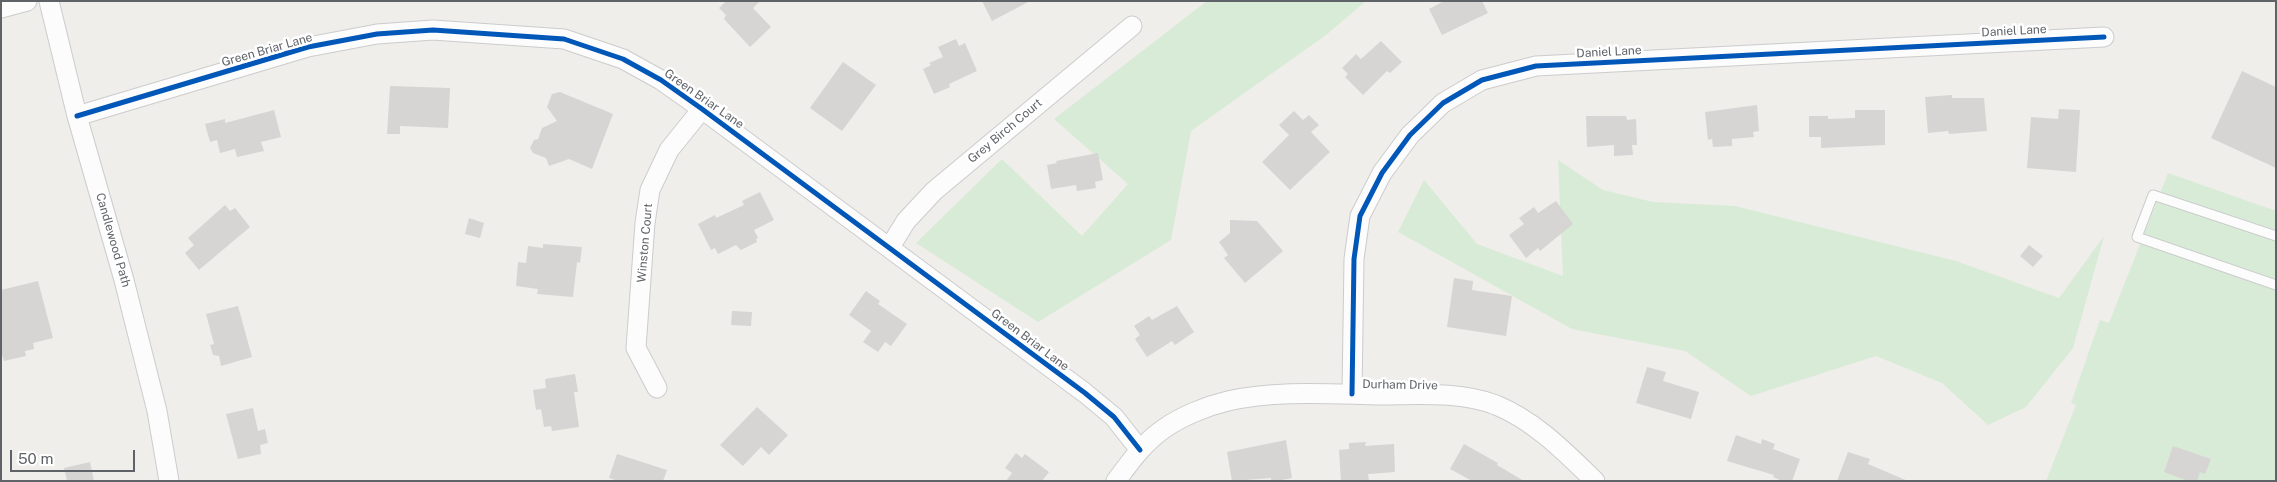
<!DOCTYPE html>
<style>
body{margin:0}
#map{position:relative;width:2277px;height:482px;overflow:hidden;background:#efeeea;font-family:"Public Sans",sans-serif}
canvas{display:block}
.frame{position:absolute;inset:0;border:2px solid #5f6368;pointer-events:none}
.scale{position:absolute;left:10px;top:450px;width:125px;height:22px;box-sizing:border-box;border:2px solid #5f6368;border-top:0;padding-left:6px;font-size:15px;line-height:18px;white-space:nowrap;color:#5f6368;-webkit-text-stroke:4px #fff;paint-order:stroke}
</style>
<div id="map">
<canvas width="2277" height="482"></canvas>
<div class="frame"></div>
<div class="scale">50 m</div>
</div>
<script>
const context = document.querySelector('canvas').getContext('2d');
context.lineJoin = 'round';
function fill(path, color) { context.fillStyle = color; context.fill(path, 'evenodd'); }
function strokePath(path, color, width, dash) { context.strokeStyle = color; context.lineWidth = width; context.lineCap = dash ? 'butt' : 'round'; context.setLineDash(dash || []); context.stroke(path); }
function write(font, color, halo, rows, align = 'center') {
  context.font = font + ' "Public Sans",sans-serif'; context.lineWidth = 5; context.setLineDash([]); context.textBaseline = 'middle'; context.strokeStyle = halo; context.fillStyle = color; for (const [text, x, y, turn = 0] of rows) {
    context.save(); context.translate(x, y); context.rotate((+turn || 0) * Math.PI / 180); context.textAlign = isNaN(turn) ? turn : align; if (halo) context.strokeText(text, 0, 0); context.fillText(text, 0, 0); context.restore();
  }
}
fill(new Path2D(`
 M1207,1h159l-40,34 -135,96 -20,109 -133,82 -122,-79 86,-84 80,77 46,-52 -74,-65z
 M1558,160l45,30 50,12 82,4 221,55 103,37 45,-62 -31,112 -47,59 -38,18 -46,-42 -66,-27 -125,40 -66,-45 -113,-22 -174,-97 26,-52 53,64 86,32z
 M2168,173l108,38v270h-230l30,-76 -5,-2 29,-83 9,3z`), '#d8ebd6');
fill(new Path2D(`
 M726,1h34l-7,7 18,19 -21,20 -26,-28 2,-4 -7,-7z
 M982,1h48l-38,20z
 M1444,1h38l6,12 -46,22 -13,-26z
 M956,39l3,7 6,-3 12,28 -28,13 1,3 -16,7 -11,-25 8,-4 -2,-2 14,-6 -5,-10z
 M1381,41l21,21 -12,11 -3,-2 -24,24 -18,-18 3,-3 -6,-6 14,-14 5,5z
 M843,62l33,23 -34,46 -32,-23z
 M2242,71l34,16v81l-65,-30z
 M390,86l60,2 -2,40 -48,-2v8h-13z
 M560,92l53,22 -21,55 -23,-10 -20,7 -3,-8 -13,-5 -3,-5 4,-8 4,-1 4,-11 15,-7 -10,-14 5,-13z
 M1952,95v3h32l3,33 -38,3 -1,-3 -20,2 -3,-36z
 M1757,105l2,26 -6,1 1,5 -22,2v7l-19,1 -1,-8 -4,1 -3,-28z
 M2059,109l21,1 -4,62 -49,-4 4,-51 27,2z
 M274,110l7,27 -20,5 3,9 -27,6 -2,-8 -15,4 -3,-13 -7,2 -5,-18 20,-5v4z
 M1855,110h30v35l-64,3v-11h-12v-21h19v3l27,-1z
 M1294,111l9,9 6,-5 10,10 -8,7 19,20 -40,38 -28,-28 27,-27 -10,-10z
 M1586,116h40l1,4 9,-1 1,26h-5l1,10 -19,1v-11l-27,2z
 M1098,153l5,27 -8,2 1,6 -19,3 -1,-6 -25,4 -4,-24 10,-2 -1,-2z
 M760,192l14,28 -20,10 4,8 -2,1 1,3 -16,8 -5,-5 -18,9 -3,-6 -4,2 -13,-26 17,-9 1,3 28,-13 -2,-4z
 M1556,201l17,23 -33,27 -2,-3 -12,10 -17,-23 15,-11 -5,-6 15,-11 4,6z
 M225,205l5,6 5,-3 15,19 -51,43 -14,-17 9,-8 -6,-7z
 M469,218l15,5 -4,15 -15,-4z
 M1230,220l27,1 26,30 -38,32 -21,-25 4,-3 -9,-13 11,-9z
 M543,244l39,3 -2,16 -3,-1 -4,35 -36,-3 1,-5 -22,-3 2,-24 8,1 2,-17 15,2z
 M2029,245l14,11 -10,11 -13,-11z
 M1454,278l19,3 -1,9 40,6 -6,40 -59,-9z
 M38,281l15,57 -20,5 1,6 -9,2 1,5 -22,5 -3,-10v-61z
 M866,291l14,10 -2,3 29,20 -16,22 -6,-4 -7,10 -15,-10 8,-11 -22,-16z
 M238,306l14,51 -31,9 -2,-10 -6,-1 -3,-10 4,-1 -8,-30z
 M1177,306l17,26 -19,13 -3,-4 -25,16 -12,-18 5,-4 -6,-9 15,-10 3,4z
 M732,311l20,1 -1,14 -20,-1z
 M1647,367l19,5 -3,9 36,11 -8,27 -55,-16z
 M575,374l3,18h-4l5,35 -27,4 -1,-5 -7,1 -3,-18 -5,1 -3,-20 13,-2 -1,-9z
 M757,407l31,28 -19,20 -8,-8 -18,19 -23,-21z
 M253,408l5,23 7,-2 3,14 -8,2 1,9 -23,5 -12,-45z
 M1736,435l25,9 1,-5 13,5 -2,5 27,10 -8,22h-10l-9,-4 1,-2 -47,-14z
 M1286,440l6,38 -15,3h-6v-3l-39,3 -5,-29z
 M1366,442l-1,4 29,-2 1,28 -27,2 1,7h-28l-2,-31 10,-1v-6z
 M1464,444l34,19 -1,2 27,16h-52l-22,-12z
 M2173,446l38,13 -6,15 -5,-2 -3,9h-9l-24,-9z
 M1848,452l22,7 -2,5 40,17h-71z
 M1016,453l6,5 3,-4 24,18 -7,9h-36l6,-8 -7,-5z
 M617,454l50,16 -4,11h-45l-9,-3z
 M90,462l4,19h-27l-3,-13z`), '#d6d5d3');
const service = new Path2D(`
 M2276,236l-123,-41 -16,42 139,48`);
const minor = new Path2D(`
 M49,1l28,115 47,164 33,131 12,70
 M1,8l26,-7
 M77,116l231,-69 69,-13 56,-4 131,9 59,20 38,21 41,29 383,284 29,24 26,33
 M890,247l16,-26 28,-30 198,-165
 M657,388l-21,-40 9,-125 5,-33 19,-40 33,-41
 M1352,394l2,-135 6,-43 22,-43 28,-38 33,-32 39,-23 54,-14 568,-29
 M1116,481c14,-19 29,-40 49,-53 17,-12 42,-22 63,-27 48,-11 101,-7 151,-6 38,0 80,-4 117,10 39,16 69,47 99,76`);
strokePath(service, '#cbcccc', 11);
strokePath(minor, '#cbcccc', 21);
strokePath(service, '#fdfcfc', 9);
strokePath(minor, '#fdfcfc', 19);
strokePath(new Path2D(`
 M77,116l231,-69 69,-13 56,-4 131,9 59,20 38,21 41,29 383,284 29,24 26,33
 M1352,394l2,-135 6,-43 22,-43 28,-38 33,-32 39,-23 54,-14 568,-29`), '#0057b8', 5);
write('12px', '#5f6368', '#fff', [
 ["Daniel Lane",2014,31,-3],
 ["Green Briar Lane",267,50,-16],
 ["Daniel Lane",1609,52,-3],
 ["Green Briar Lane",704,99,35],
 ["Grey Birch Court",1005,131,-40],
 ["Candlewood Path",113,240,74],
 ["Winston Court",645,243,-85],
 ["Green Briar Lane",1030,340,37],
 ["Durham Drive",1400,385,1]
]);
</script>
